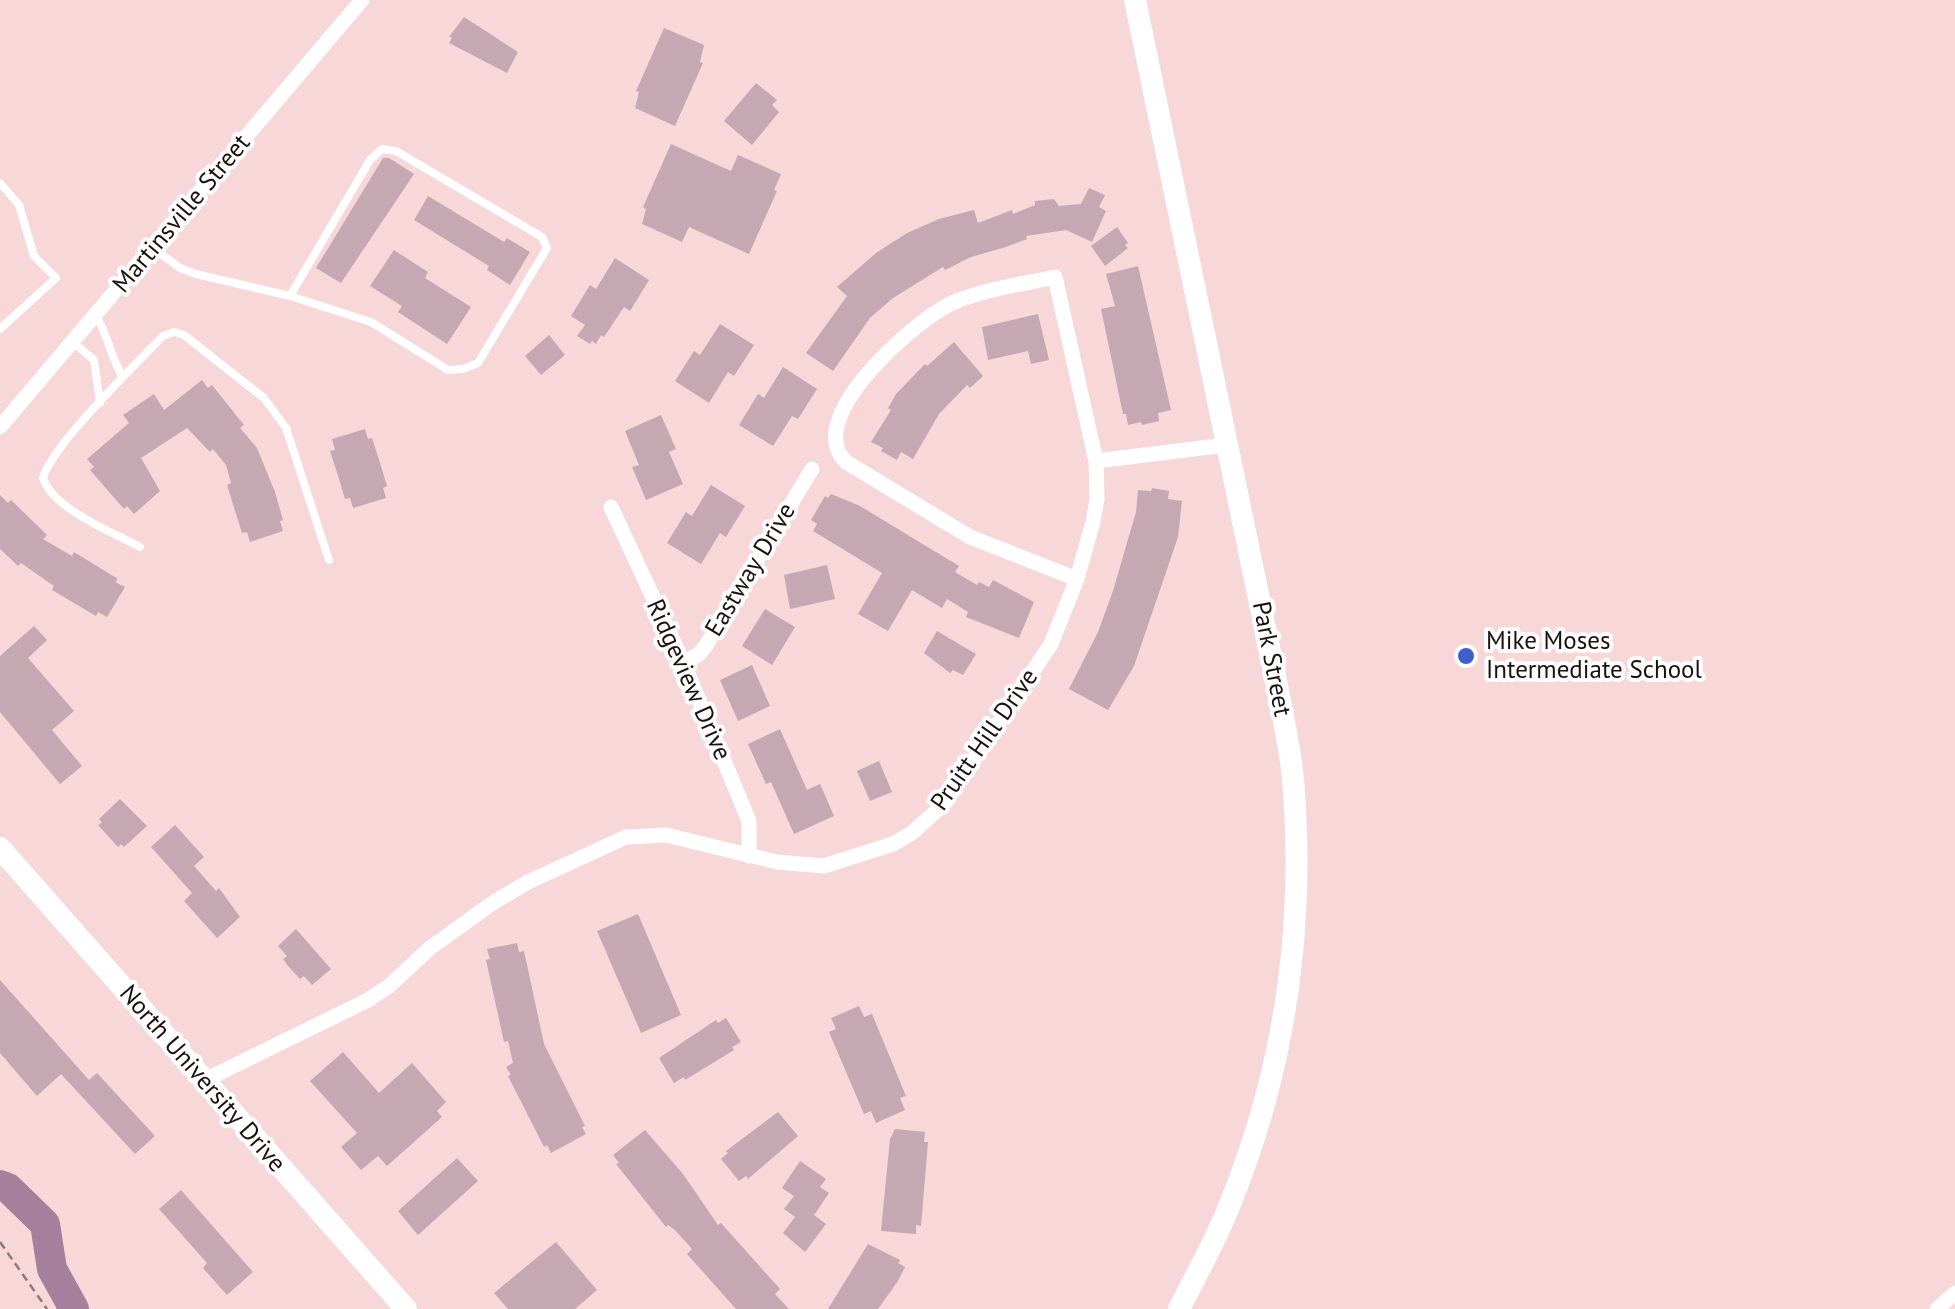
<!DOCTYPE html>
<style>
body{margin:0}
canvas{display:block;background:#f7d7d7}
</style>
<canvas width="1955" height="1309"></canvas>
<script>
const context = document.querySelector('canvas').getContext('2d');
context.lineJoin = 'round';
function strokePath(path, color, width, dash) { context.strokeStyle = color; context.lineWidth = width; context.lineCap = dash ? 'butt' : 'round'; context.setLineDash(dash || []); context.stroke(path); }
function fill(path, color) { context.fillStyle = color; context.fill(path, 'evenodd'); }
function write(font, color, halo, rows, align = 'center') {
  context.font = font + ' "PT Sans",sans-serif'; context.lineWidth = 8; context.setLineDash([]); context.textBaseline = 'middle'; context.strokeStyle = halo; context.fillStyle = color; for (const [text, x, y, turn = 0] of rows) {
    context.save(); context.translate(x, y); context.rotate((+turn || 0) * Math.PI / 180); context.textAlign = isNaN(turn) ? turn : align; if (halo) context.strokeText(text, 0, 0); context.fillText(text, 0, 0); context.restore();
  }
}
strokePath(new Path2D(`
 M0,1185l8,3 37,36 7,45 22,40`), '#a5809c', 30);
fill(new Path2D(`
 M464,17l54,35 -11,21 -58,-30 3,-5 -3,-1z
 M664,28l40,17 -4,17 3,1 -28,63 -40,-18 4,-16 -3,-1z
 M756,83l21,17 -5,5 7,7 -27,33 -28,-24z
 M671,144l60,27 7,-16 43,19 -7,16 3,1 -28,63 -60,-27 -7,15 -40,-18 4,-15 -3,-2z
 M383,158h6l25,16 -73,109 -25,-15z
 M1089,188l16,7 -6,12 7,4 -14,31 -26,-12 -40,6 1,3 -21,8 -35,10 -26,13 -2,-3 -50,31 -23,20 -37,53 -27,-18 41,-57 -10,-9 39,-34 31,-20 32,-14 35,-9 4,13 34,-13 1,4 22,-9v-4l19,-2 5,7 22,-2z
 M428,196l76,46 3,-4 23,14 -20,33 -23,-15 2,-4 -75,-46z
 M1117,227l11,16 -3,2 3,3 -23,18 -14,-20z
 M394,250l34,22 -3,6 46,29 -24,37 -49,-32 4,-6 -32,-20z
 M615,258l34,22 -19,31 -6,-4 -20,30 -3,-2 -5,9 -4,-3 -2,3 -13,-8 8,-11 -14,-9 19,-31 6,4z
 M1138,266l33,144 -13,3 1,8 -17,4 -1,-3 -13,3 -2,-11h-3l-22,-105 14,-3 -9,-32z
 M1038,314l11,46 -18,4 -3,-13 -40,9 -6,-33z
 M720,324l34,21 -20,31 -6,-4 -19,31 -34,-22 19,-30 6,4z
 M549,335l16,20 -24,20 -16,-19z
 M954,342l29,34 -13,12 -3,-3 -28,29 -26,45 -12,-7 -4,8 -16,-9 2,-3 -12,-6 20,-32 -3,-2 8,-14 29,-30 2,2z
 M783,367l34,22 -19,30 -6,-3 -19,30 -34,-21 19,-31 6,4z
 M202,380l6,8 4,-3 32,40 -4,3 17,20 18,44 8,28 -3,1 3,10 -33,11 -3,-10 -5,1 -15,-48 4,-2 -5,-18 -13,-16 -3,3 -23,-24 -46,30 19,33 -26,23 -7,-8 -3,3 -34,-39 4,-3 -7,-8 42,-36 -6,-8 31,-21 10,16z
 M661,415l15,34 -7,3 14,32 -37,16 -14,-33 7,-2 -14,-34z
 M365,429l3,10 4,-1 9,28 6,20 -4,2 3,10 -33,10 -3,-10 -5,1 -6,-20 -9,-28 5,-1 -3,-11z
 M711,485l34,21 -19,31 -6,-4 -19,31 -34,-21 19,-31 6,4z
 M1152,488l17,3 -1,8 14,2 -4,36 -44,129 -26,44 -39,-21 29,-57 15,-41 23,-79 2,-22 13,1z
 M831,494l29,12 99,60 -4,6 22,13 2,-3 10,5 4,-7 41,22 -15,36 -53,-21 2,-5 -21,-13 -5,9 -30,-18 -24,41 -30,-17 24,-41 -69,-42 4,-7 -6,-4 14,-24 3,2z
 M0,495l8,8 3,-3 36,35 -4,4 29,17 2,-4 44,27 -3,3 10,5 -18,30 -9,-5 -2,4 -44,-26 2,-4 -33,-23 -3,3 -18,-17z
 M827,565l8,34 -45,10 -6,-34z
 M765,609l30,18 -23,38 -30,-19z
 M34,626l13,14 -19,18 46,53 -22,19 30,36 -22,18 -60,-72v-56z
 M937,631l39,23 -13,21 -10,-5 -3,3 -26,-20z
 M752,665l18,41 -32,15 -18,-41z
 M780,729l27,61 13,-6 14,32 -40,18 -23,-52 -5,2 -18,-40z
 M879,761l13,31 -22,9 -13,-30z
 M120,799l27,27 -23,21 -3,-3 -3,3 -20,-22 4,-3 -3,-3z
 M175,825l29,32 -10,9 22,25 3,-3 21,29 -23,21 -33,-37 8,-8 -41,-46z
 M638,914l43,101 -40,18 -44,-102z
 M296,929l35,40 -19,16 -8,-9 -4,3 -12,-13 -5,-7 4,-3 -9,-10z
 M517,943l2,9 5,-1 20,93 41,82 -3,1 4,7 -35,19 -4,-8 -3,2 -36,-71 3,-1 -5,-8 7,-4 -5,-22 -4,1 -18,-82 4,-1 -3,-10z
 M0,980l89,100 8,-7 58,63 -20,18 -74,-80 -24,22 -37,-43z
 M859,1006l5,11 8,-3 34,82 -6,2 5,12 -29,13 -5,-12 -7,3 -35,-82 7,-3 -5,-11z
 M726,1018l15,24 -9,5 2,3 -49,30 -1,-3 -10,6 -15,-25 57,-38 2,3z
 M343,1052l36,41 33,-30 34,39 -9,9 5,6 -55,49 -9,-10 -17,14 -20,-23 16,-14 -47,-52z
 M778,1112l20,24 -50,43 -2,-3 -7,5 -18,-22 7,-6 -2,-2z
 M895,1129l30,3 -1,10h4l-7,84 -5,-1v9l-35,-3 9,-92z
 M645,1130l38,44 35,51 3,-2 59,66 -5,5 14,15h-53l-49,-55 5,-5 -17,-19 -7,-5 -2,2 -50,-63 3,-1 -6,-8z
 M457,1158l21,23 -60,54 -20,-24z
 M800,1161l26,18 -6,8 9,6 -15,22 12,9 -21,28 -22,-19 12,-16 -11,-8 10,-13 -12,-8z
 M181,1190l72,82 -26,23 -24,-27 4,-5 -48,-54z
 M556,1242l41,48 -22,19h-67l-14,-16z
 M868,1244l32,16 -2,3 7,4 -7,14 -20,28h-50z`), '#c5a8b2');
strokePath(new Path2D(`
 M0,1242l47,67`), '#8e7979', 2.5, [8, 5]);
strokePath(new Path2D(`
 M0,183l19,22 15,51 22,22 -56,51
 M153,248l27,20 16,6 94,22 80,-136 12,-11 14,2 146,86 5,11 -69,115 -15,6 -15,1 -77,-48 -81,-26
 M96,316c14,23 14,41 27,61
 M74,343l20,17 6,43
 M140,547c-28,-15 -87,-38 -97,-69 9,-33 93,-114 120,-142l11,-4 10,3 80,63 22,30 43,132`), '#fff', 8);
strokePath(new Path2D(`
 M0,427l362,-427
 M1096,461l130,-16
 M611,507l72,155 66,159v35
 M683,662l15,-7 7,-8 107,-178
 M203,1081l165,-81 21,-14 41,-38 64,-46 34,-20 98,-45 40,-2 111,27 47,4 69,-22 19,-11 32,-29 107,-160 26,-65 16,-57 4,-23 -1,-38 -41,-184c-35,8 -72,12 -105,27 -36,18 -149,115 -104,158l124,75 107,42
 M1937,1309l18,-16`), '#fff', 15);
strokePath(new Path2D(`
 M1135,0l141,681c6,32 14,65 17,98 12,144 -7,285 -61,420 -14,38 -35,74 -53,110
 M0,848l406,461`), '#fff', 22);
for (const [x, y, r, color] of [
 [1466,656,10,"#3f5fd1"]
]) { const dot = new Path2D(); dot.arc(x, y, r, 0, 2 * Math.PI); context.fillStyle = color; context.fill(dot); strokePath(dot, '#fff', 4); }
write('25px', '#1a1010', '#fff', [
 ["Martinsville Street",182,214,-50],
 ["Eastway Drive",751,570,-59],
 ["Park Street",1271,659,79],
 ["Ridgeview Drive",688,680,66],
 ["Pruitt Hill Drive",985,740,-55],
 ["North University Drive",202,1079,49]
]);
write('25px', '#1a1010', '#fff', [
 ["Mike Moses",1486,642],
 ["Intermediate School",1486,671]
], 'left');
</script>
